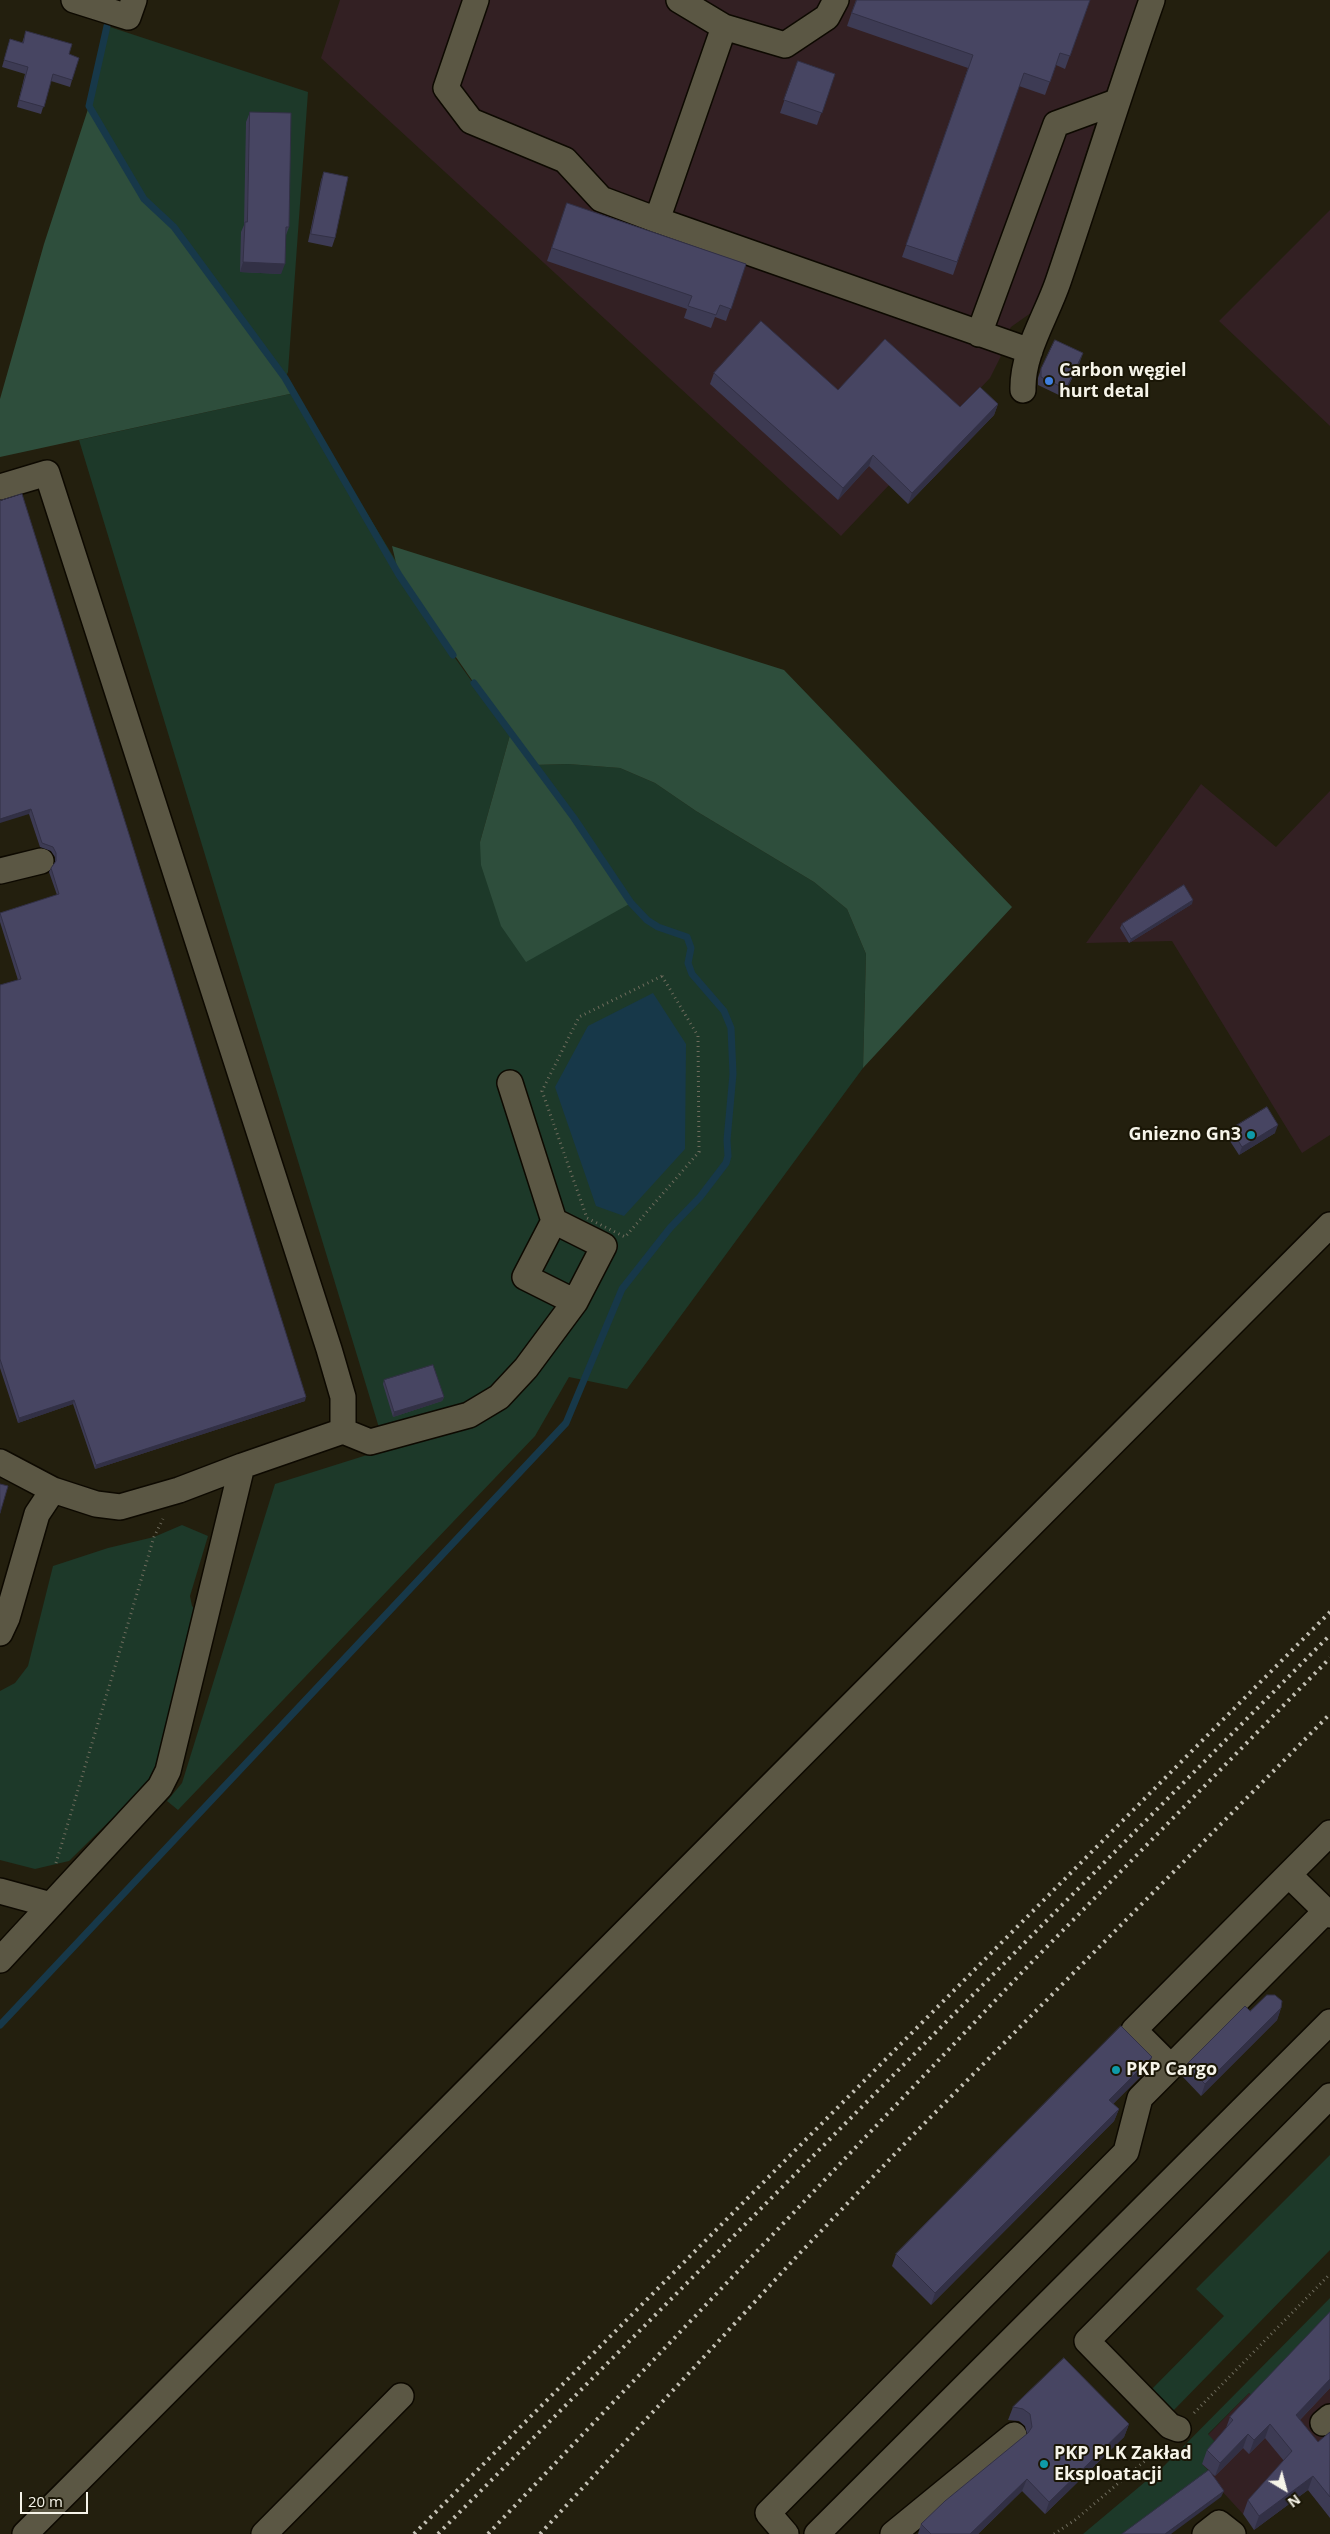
<!DOCTYPE html>
<meta charset="utf-8">
<style>
body{margin:0}
#map{position:relative;width:1330px;height:2534px;overflow:hidden;background:#231f0e;font-family:"Open Sans",sans-serif}
canvas{display:block}
.north{position:absolute;left:1260px;top:2464px;width:50px;height:50px;-webkit-text-stroke:4px #1a1606;paint-order:stroke;rotate:143deg;font-size:14px;font-weight:700;line-height:20px;text-align:center;color:#f6f4e9}
.north::after{content:'';display:block;margin:auto;width:18px;height:22px;background:#f6f4e9;clip-path:polygon(50% 0,100% 100%,50% 72%,0 100%)}
.scale{position:absolute;left:20px;top:2492px;width:68px;height:22px;box-sizing:border-box;border:2px solid #f6f4e9;border-top:0;padding-left:6px;font-size:15px;line-height:18px;white-space:nowrap;color:#f6f4e9;-webkit-text-stroke:4px #1a1606;paint-order:stroke}
</style>
<div id="map">
<canvas width="1330" height="2534"></canvas>
<div class="north">N</div>
<div class="scale">20 m</div>
</div>
<script>
const context = document.querySelector('canvas').getContext('2d');
context.lineJoin = 'round';
function fill(path, color) { context.fillStyle = color; context.fill(path, 'evenodd'); }
function strokePath(path, color, width, dash) { context.strokeStyle = color; context.lineWidth = width; context.lineCap = dash ? 'butt' : 'round'; context.setLineDash(dash || []); context.stroke(path); }
function write(font, color, halo, rows, align = 'center') {
  context.font = font + ' "Open Sans",sans-serif'; context.lineWidth = 4; context.setLineDash([]); context.textBaseline = 'middle'; context.strokeStyle = halo; context.fillStyle = color; for (const [text, x, y, turn = 0] of rows) {
    context.save(); context.translate(x, y); context.rotate((+turn || 0) * Math.PI / 180); context.textAlign = isNaN(turn) ? turn : align; if (halo) context.strokeText(text, 0, 0); context.fillText(text, 0, 0); context.restore();
  }
}
fill(new Path2D(`
 M340,0h798l-38,109 -65,201 -24,17 -14,25 4,4 -11,22 -149,158 -520,-478z
 M1330,210v216l-111,-105z
 M1201,784l75,63 54,-56v344l-28,18 -130,-212 -86,2z
 M1330,2322v195l-26,-32 -61,29 -35,-38 3,-3 -9,-9 15,-20 -9,-9 41,-42 7,7z`), '#332023');
fill(new Path2D(`
 M107,26l201,66 -20,280 -3,6 -111,-151 -30,-28 -55,-93z
 M294,393l159,262 57,80 -30,107 151,61 -57,-85 -40,-53 34,-1 52,4 35,15 41,28 118,71 33,27 19,45 -3,114 -236,321 -58,-12 -34,59 -357,374 -11,-9 15,-18 93,-299 203,-64 31,-44 -45,30 -84,25 -301,-991z
 M182,1525l26,11 -18,60 2,10 10,10 -50,160 -8,11 -75,74 -34,8 -35,-9v-169l15,-8 13,-17 25,-100 55,-18 46,-11z
 M1330,2155v95l-158,162 -22,-21 74,-75 -28,-27z
 M1330,2298v24l-74,78 -7,-7 -41,41 9,10 -15,20 9,9 -82,61h-46l81,-68z`), '#1d3929');
fill(new Path2D(`
 M89,106l55,93 30,28 120,166 -294,64v-58l44,-155z
 M392,546l392,124 228,237 -149,161 3,-114 -19,-45 -33,-27 -118,-71 -41,-28 -35,-15 -52,-4 -34,1 40,53 57,85 -105,59 -25,-36 -20,-61 -1,-23 30,-107 -111,-160z`), '#2e4e3c');
fill(new Path2D(`
 M653,993l33,51 -1,105 -61,67 -28,-10 -41,-119 33,-61z`), '#173849');
strokePath(new Path2D(`
 M107,26l-18,80 55,93 30,28 111,151 114,197 54,80
 M0,2025l566,-602 56,-134 48,-61 30,-31 26,-34 2,-7 -1,-16 6,-66 -2,-46 -7,-17 -32,-37 -4,-11 3,-15 -4,-11 -29,-10 -11,-7 -16,-17 -57,-85 -100,-135`), '#173849', 7);
const minor = new Path2D(`
 M74,0l54,17 6,-17
 M476,0l-30,88 25,33 94,39 36,39 56,21
 M679,0l45,27 61,18 42,-28 9,-17
 M724,27l-67,193 373,131
 M979,334l77,-210 60,-22
 M1023,390c-1,-37 23,-73 35,-108 32,-94 61,-188 94,-282
 M0,487l47,-14 282,876 14,48v34
 M0,871l41,-10
 M554,1221l-29,56 50,25
 M0,1462l53,28 43,14 24,3 59,-17 63,-24
 M0,1633l7,-15 30,-104 16,-24
 M1289,1875l41,40
 M0,1891l51,14
 M0,1960l160,-173 8,-16 74,-305 101,-35 27,11 99,-27 30,-18 27,-29 49,-66 29,-56 -50,-25 -44,-138
 M1171,2067l-37,-37 196,-197
 M1323,2423l7,-6
 M1178,2429l-8,-3 -83,-85 243,-245
 M25,2534l1305,-1309
 M264,2534l137,-138
 M786,2534l-18,-21 358,-361 14,-54 186,-187
 M817,2534l513,-512
 M893,2534l121,-99
 M1205,2534l14,-11 14,11`);
strokePath(minor, '#0d0900', 28);
strokePath(new Path2D(`
 M662,976l36,60 1,116 -74,85 -38,-19 -45,-127 37,-74z
 M56,1863l98,-326 9,-18
 M1194,2413l136,-139
 M1054,2534l21,-14 85,-72`), '#6f6c5d', 3, [1, 4]);
strokePath(minor, '#5b5744', 25);
strokePath(new Path2D(`
 M414,2534l916,-922
 M438,2534l892,-899
 M488,2534l542,-570 300,-306
 M540,2534l260,-281 113,-118 417,-421`), '#c3c0b4', 4, [2.5, 5]);
fill(new Path2D(`
 M856,0h234l-25,69 -9,-4 -11,30 -26,-9 -66,189 -51,-18 66,-189 -121,-42z
 M26,31l43,23 3,26 -2,7 -19,-6 -10,33 -24,-7 8,-33 -23,-7 8,-28 12,4z
 M798,61l37,13 -18,51 -37,-12z
 M250,112l39,115 -3,8 -5,39 -41,-2 1,-40 3,-7 2,-103z
 M324,172l11,66 -3,9 -24,-5 13,-62z
 M567,203l179,61 -20,57 -11,-4 -4,11 -27,-10 3,-9 -140,-48z
 M1080,362l-17,35 -25,-12v-7l3,-9z
 M714,373l246,34 38,-3 -4,11 -86,89 -39,-38 -31,34 -128,-116z
 M0,501l305,900 -210,68 -22,-65 -55,19 -18,-55v-383l18,-5 -18,-58v-9l57,-18 -8,-23 2,-4 4,-5v-6l-4,-6 -11,-4 -11,-33z
 M1192,904l-63,39 -9,-15 2,-4z
 M1231,1129l44,4 -36,22 -11,-17z
 M384,1380l60,17 -2,4 -49,16 -10,-33z
 M1281,2008l-4,12 -76,76 -19,-20 4,-11 64,-54z
 M1148,2069l-35,35 6,5 -5,12 -183,184 -39,-39 4,-12z
 M1330,2312v76l-30,32 18,22 12,-10v86l-22,-28 -54,40 -11,-16 5,-14 36,-39 -19,-23 -16,16 -6,-6 -28,28 -6,-5 12,26 -12,-27 -7,-6 5,-14 19,-22 4,-11z
 M1013,2407l116,17 -5,13 -79,77 -23,-23 -44,43h-60l3,-10 106,-90 -2,-8 -6,-5 -11,-1z`), '#3d3b54');
fill(new Path2D(`
 M243,262l42,2 -4,10 -41,-2z
 M1083,353l-3,9 -17,35 3,-8z
 M998,404l-4,11 -86,89 4,-11z
 M873,455l-4,11 -31,34 5,-12z
 M31,809l-2,5 -29,9v-4z
 M1193,900l-1,4 -63,39 2,-4z
 M1278,1125l-3,8 -36,22 3,-8z
 M306,1397l-1,4 -210,68 1,-4z
 M444,1397l-2,4 -49,16 1,-5z
 M74,1400l-1,4 -55,19 1,-5z
 M1281,2008l-4,12 -76,76 4,-12z
 M1152,2057l-4,12 -43,43 4,-12z
 M1119,2109l-5,12 -183,184 4,-12z
 M1330,2379v9l-39,41 5,-14z
 M1129,2424l-5,13 -79,77 4,-12z
 M1270,2424l-5,14 -16,16 5,-14z
 M1248,2434l-5,14 -28,28 5,-13z
 M1313,2476l-5,14 -54,40 5,-14z
 M1027,2479l-5,12 -44,43h-8z
 M1224,2491l-3,6 -50,37h-6z`), '#323045');
const building = new Path2D(`
 M857,0h233l-20,56 -10,-3 -10,29 -26,-9 -67,189 -51,-17 67,-190 -121,-42z
 M26,31l46,13 -3,10 10,4 -7,22 -19,-6 -9,33 -25,-7 9,-33 -24,-7 6,-21 13,4z
 M798,61l37,13 -13,39 -38,-13z
 M250,112l41,1 -2,114h-3l-1,37 -42,-2 2,-40h2z
 M324,172l24,5 -13,61 -24,-4z
 M567,203l179,61 -15,45 -11,-4 -4,10 -28,-9 4,-10 -140,-48z
 M761,321l77,69 47,-51 75,68 20,-20 18,17 -86,89 -39,-38 -30,33 -129,-115z
 M1055,340l28,13 -17,36 -25,-12v-8z
 M22,494l284,903 -210,68 -22,-65 -55,18 -19,-59v-374l21,-6 -21,-66 59,-19 -8,-26 5,-7v-8l-3,-6 -11,-4 -11,-34 -31,10v-318z
 M1184,885l9,15 -62,39 -9,-15z
 M1267,1107l11,18 -36,22 -11,-18z
 M433,1365l11,32 -50,15 -10,-32z
 M0,1484l8,2 -8,27z
 M1267,1995h8l7,6 -1,7 -76,76 -19,-19 59,-59 5,5z
 M1121,2026l31,31 -43,43 10,9 -184,184 -39,-39z
 M1330,2312v67l-34,36 22,27 12,-10v65l-17,-21 -54,40 -11,-16 44,-49 -22,-27 -16,16 -6,-6 -28,29 -13,-13 26,-30 -3,-3z
 M1064,2358l65,66 -80,78 -22,-23 -57,55h-39l-10,-10 24,-23 83,-68 4,-6 -2,-13 -7,-5 -10,-2z
 M1209,2470l15,21 -59,43h-43z`);
fill(building, '#474562');
strokePath(building, '#323045', 1);
for (const [x, y, r, color] of [
 [1049,381,5,"#3f7fe0"],
 [1251,1135,5,"#0f9aa8"],
 [1116,2070,5,"#0f9aa8"],
 [1044,2464,5,"#0f9aa8"]
]) { const dot = new Path2D(); dot.arc(x, y, r, 0, 2 * Math.PI); context.fillStyle = color; context.fill(dot); strokePath(dot, '#1a1606', 2); }
write('bold 18px', '#f6f4e9', '#1a1606', [
 ["Carbon węgiel",1059,371],
 ["hurt detal",1059,392],
 ["Gniezno Gn3",1241,1135,"right"],
 ["PKP Cargo",1126,2070],
 ["PKP PLK Zakład",1054,2454],
 ["Eksploatacji",1054,2475]
], 'left');
</script>
